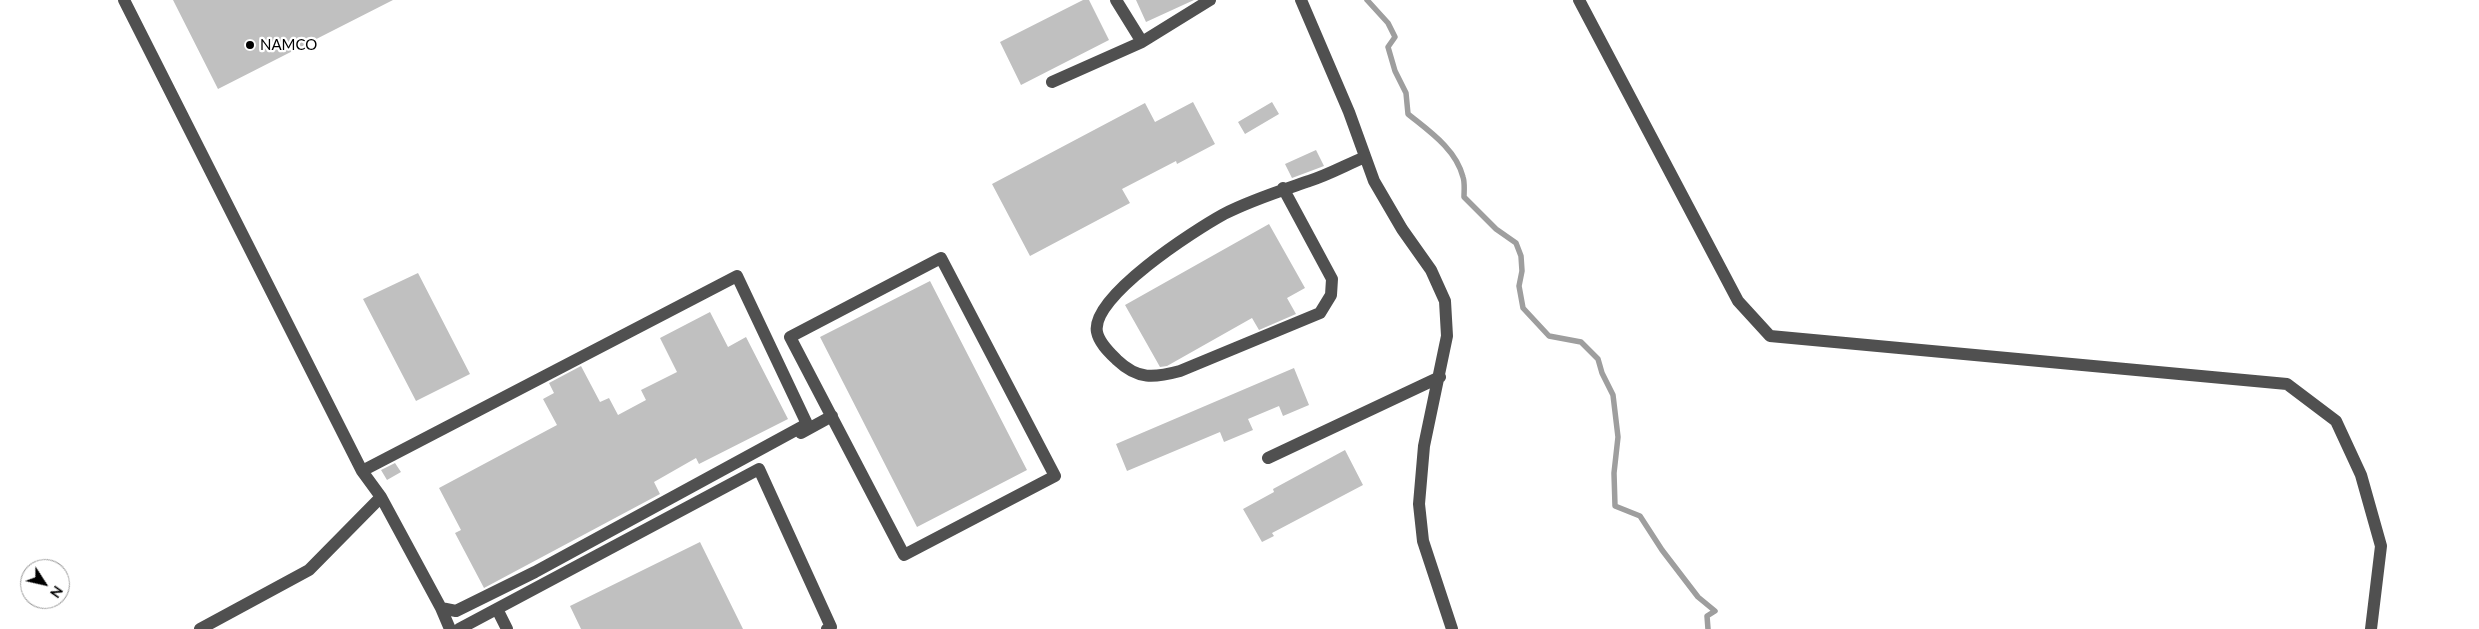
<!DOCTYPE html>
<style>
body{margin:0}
#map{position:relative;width:2479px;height:629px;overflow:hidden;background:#fff;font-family:Lato,sans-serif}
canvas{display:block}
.north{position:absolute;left:20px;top:559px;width:50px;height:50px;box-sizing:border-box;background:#fff;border:1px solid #999;border-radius:50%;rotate:125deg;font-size:14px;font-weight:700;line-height:20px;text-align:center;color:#000}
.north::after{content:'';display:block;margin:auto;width:18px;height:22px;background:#000;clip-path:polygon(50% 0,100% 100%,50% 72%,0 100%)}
</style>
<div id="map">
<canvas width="2479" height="629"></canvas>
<div class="north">N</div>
</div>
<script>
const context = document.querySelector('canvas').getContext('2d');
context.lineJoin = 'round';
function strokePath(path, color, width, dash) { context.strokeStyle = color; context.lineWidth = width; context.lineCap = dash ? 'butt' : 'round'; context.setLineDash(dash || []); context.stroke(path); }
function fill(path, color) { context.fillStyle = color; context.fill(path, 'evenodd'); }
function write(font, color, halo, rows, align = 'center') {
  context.font = font + ' Lato,sans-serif'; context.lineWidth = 4.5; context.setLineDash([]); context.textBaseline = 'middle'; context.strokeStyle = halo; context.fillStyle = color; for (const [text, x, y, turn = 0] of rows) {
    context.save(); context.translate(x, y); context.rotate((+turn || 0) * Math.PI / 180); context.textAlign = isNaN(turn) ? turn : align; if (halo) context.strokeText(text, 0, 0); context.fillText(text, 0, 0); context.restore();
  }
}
strokePath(new Path2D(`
 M1367,0l21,23 7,14 -7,10 7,24 11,22 2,21c21,17 48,35 55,63 2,6 1,14 1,20l32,32 20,14 5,13 1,15 -3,15 4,22 26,28 32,6 17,17 4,14 11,22 5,42 -4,36 1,33 25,10 22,34 36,47 17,14 -8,5 1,13`), '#9e9e9e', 5.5);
fill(new Path2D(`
 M173,0h220l-175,89z
 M1083,0h6l20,40 -88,45 -21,-43z
 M1136,0h58l-48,22z
 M1193,102l22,42 -38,20 -1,-3 -54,28 8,14 -100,53 -38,-72 153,-81 10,19z
 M1272,102l7,12 -34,20 -7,-12z
 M1316,150l8,16 -32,12 -7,-14z
 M1269,224l36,64 -18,10 9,16 -37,16 -7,-12 -85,48 -7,1 -35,-62z
 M418,273l52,101 -54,27 -53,-102z
 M930,281l97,189 -110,57 -97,-190z
 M710,312l18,35 18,-10 42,82 -89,45 -3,-6 -42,24 6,12 -176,94 -29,-55 6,-3 -22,-42 118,-63 -14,-26 11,-6 -5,-10 32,-17 19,36 9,-4 9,17 28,-15 -5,-10 36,-18 -17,-34z
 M1294,368l15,37 -26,11 -4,-10 -31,13 5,11 -29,12 -4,-10 -93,39 -11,-27z
 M1345,450l18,35 -91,48 2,3 -12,6 -19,-33 31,-17 -1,-3z
 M395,463l6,9 -14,8 -6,-10z
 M700,542l43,87h-162l-11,-23z`), '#c0c0c0');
strokePath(new Path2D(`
 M124,0l238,471 19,26 60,111 9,21
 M1116,0l26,42
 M1301,0l48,112 25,69 28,48 29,41 14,31 2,35 -23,110 -5,58 4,37 29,88
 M1579,0l159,301 32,35 517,48 49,37 25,54 20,71 -10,83
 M1052,82l90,-40 68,-42
 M1283,188l49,91 -1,16 -11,18 -140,58c-26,7 -42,9 -63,-11 -7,-7 -18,-17 -20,-28 -7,-35 98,-102 127,-118 27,-14 56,-23 85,-33 19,-6 37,-16 56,-24
 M941,258l114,218 -151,79 -114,-218z
 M801,433l31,-17
 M1268,458l172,-81
 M362,471l375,-195 70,148 -272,148 -79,39 -15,-3
 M497,609l10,20
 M200,629l109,-59 72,-73
 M459,629l300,-160 72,158 -4,2`), '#505050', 12);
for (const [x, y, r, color] of [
 [250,45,5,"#000"]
]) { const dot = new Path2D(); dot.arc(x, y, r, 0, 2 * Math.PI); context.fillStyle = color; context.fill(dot); strokePath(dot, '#fff', 2); }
write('15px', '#000', '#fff', [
 ["NAMCO",260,45]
], 'left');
</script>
